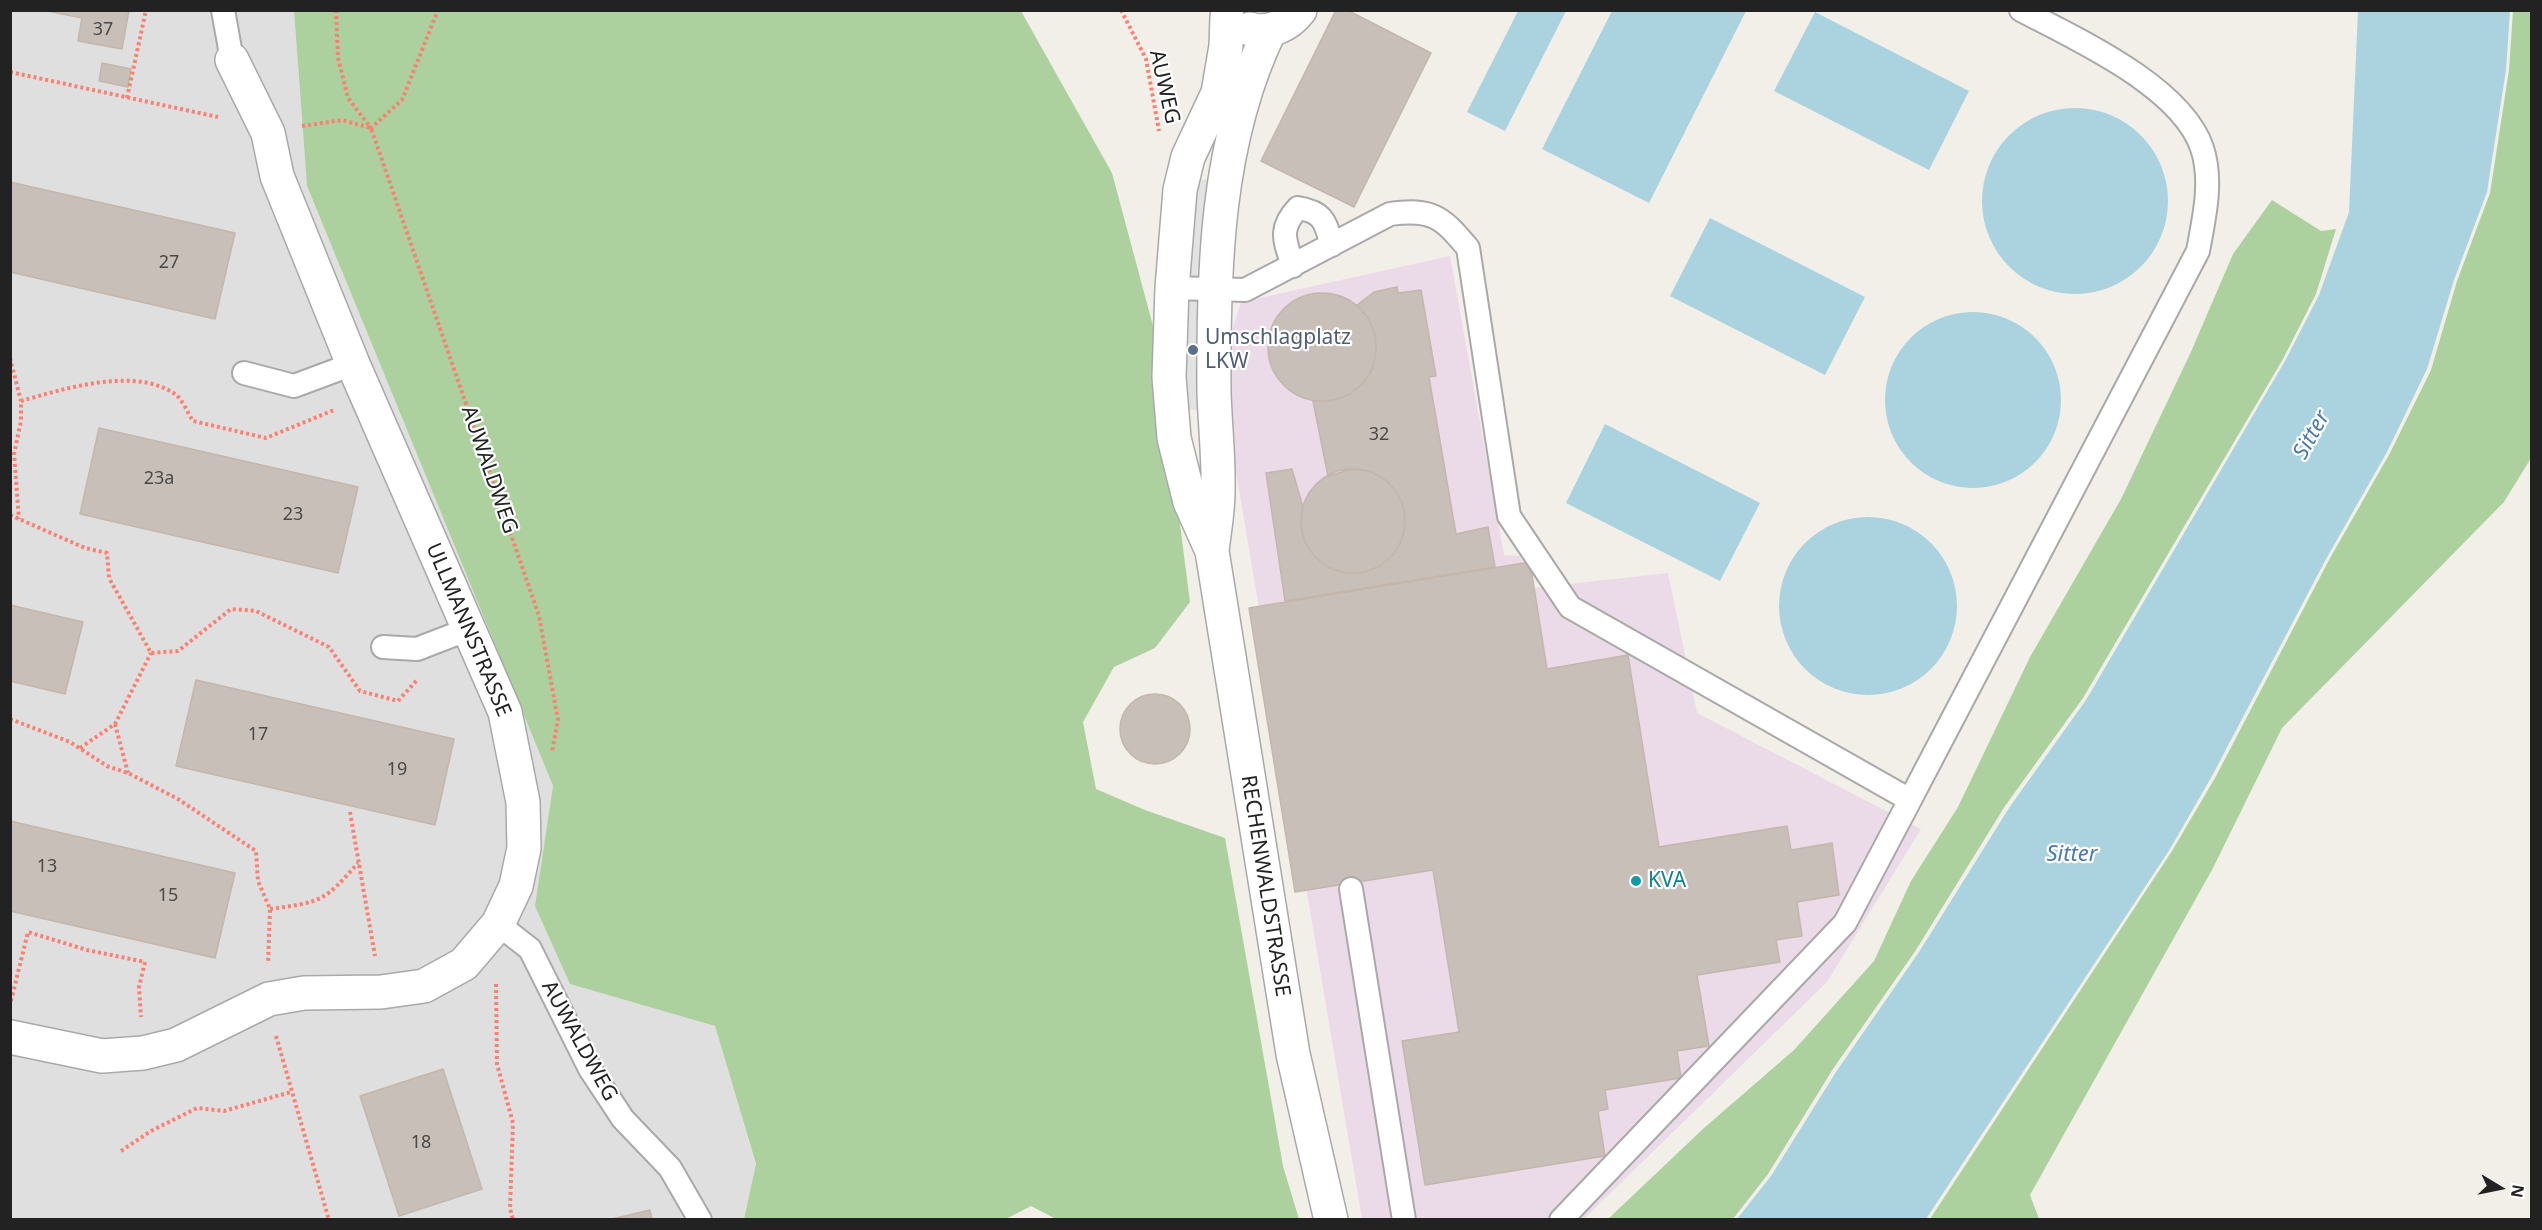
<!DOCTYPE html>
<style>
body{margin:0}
#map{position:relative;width:2542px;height:1230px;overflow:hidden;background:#f2efe9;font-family:"Noto Sans",sans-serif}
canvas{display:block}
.frame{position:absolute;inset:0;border:12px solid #222;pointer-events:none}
.north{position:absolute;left:2470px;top:1158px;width:60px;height:60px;-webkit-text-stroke:4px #fff;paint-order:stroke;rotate:100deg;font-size:16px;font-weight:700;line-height:24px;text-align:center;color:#222}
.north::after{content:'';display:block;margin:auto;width:21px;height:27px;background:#222;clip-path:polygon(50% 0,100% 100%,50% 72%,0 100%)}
</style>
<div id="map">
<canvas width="2542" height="1230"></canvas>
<div class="frame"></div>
<div class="north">N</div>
</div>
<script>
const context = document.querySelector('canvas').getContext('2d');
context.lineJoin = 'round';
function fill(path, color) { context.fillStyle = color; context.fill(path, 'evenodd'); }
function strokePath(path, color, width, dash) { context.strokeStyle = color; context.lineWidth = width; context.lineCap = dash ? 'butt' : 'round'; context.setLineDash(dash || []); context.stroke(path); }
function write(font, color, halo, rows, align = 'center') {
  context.font = font + ' "Noto Sans",sans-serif'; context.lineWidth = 4.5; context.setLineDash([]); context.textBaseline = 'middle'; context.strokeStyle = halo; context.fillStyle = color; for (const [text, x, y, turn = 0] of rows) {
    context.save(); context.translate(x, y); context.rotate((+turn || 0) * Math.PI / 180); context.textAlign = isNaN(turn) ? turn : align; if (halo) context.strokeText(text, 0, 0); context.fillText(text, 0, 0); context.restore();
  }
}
fill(new Path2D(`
 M10,11h284l13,175 246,600 -17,120 35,78 144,42 41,139 -12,54h-733z`), '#e0dfdf');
fill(new Path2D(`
 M1450,256l54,299 16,1 13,32 135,-15 29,140 224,116 -94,153 -243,237h-222l-143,-848 22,-69z`), '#ebdbe8');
fill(new Path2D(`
 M294,11h727l91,162 44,164 34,265 -35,46 -41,19 -31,55 13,67 49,21 80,28 58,328 16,53h-243l-25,-13 -27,14 -260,-1 12,-55 -41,-138 -145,-42 -35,-78 18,-120 -246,-600z
 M2513,11h19l-1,447 -27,44 -222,226 -69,140 -183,327 9,24h-109l242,-368 43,-73 114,-218 61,-107 41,-83 26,-89 33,-88 19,-123z
 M2272,200l49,31 15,-2 -20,65 -33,65 -200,339 -78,108 -89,144 -83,119 -65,105 -35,45h-125l96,-91 90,-78 80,-89 37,-80 47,-74 72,-150 91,-158 69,-145 43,-100z`), '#add19e');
fill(new Path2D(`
 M1192,179l22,1 -11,230h-22z`), '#e2e2e2');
fill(new Path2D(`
 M1518,11h48l-61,120 -38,-19z
 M1612,11h134l-97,192 -107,-54z
 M2358,11h152l-4,59 -19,122 -33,88 -27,89 -40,83 -61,107 -114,217 -42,73 -244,370h-189l34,-43 65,-104 83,-120 90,-144 77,-108 199,-339 34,-66 30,-83z
 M1815,12l154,79 -40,79 -155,-79z
 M1982 201a93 93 0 1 1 186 0a93 93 0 1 1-186 0Z
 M1710,218l155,79 -40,78 -155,-79z
 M1885 400a88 88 0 1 1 176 0a88 88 0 1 1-176 0Z
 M1605,424l155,79 -40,78 -154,-78z
 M1779 606a89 89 0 1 1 178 0a89 89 0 1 1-178 0Z`), '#aad3df');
const building = new Path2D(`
 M42,10h87l-7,39 -44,-8 4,-23z
 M1336,10h11l84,43 -77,154 -93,-46z
 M102,63l29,6 -3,18 -29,-6z
 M10,182l225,51 -20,86 -205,-47z
 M1397,287l1,6 23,-3 15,86 -7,1 27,157 32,-7 7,40 -210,34 -19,-128 26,-4 11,38 -2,18 4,17 10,15 14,11 17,5h17l17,-7 14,-12 8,-15 3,-17 -2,-17 -8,-15 -11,-11 -15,-8 -17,-2 -24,7 -15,-75h18l17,-6 15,-11 10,-16 3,-18 -1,-17 -7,-15 -11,-13 17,-13z
 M1268 347a54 54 0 1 1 108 0a54 54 0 1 1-108 0Z
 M99,428l259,59 -20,86 -258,-59z
 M1301 521a52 52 0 1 1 104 0a52 52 0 1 1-104 0Z
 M1530,562l17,107 81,-14 31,192 128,-21 4,24 41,-7 7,52 -42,7 5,34 -26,4 4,22 -83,13 12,71 -32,5 4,27 -76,12 3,19 -10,2 7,45 -180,29 -23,-144 57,-9 -26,-162 -138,22 -46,-284z
 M10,605l73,17 -18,72 -55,-13z
 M196,680l258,59 -19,86 -259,-59z
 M1120 729a35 35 0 1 1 70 0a35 35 0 1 1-70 0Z
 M10,821l225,52 -20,85 -205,-47z
 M443,1069l39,120 -83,27 -39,-120z
 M650,1210l2,10h-44z`);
fill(building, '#c7bfb8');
strokePath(building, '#c4b6ab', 1.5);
const lane = new Path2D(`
 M223,10l9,50
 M1293,266c-8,-25 -15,-37 5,-58 26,4 27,14 34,37
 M1172,288l73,2 145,-76c42,-6 52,3 78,34l41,268 61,91 340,193 288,-549c6,-33 15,-70 4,-103 -21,-62 -126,-109 -181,-138
 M244,373l50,13 59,-22
 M383,647l34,2 52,-20
 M1351,889l53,331
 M498,924l32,25 60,120 33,50 47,49 30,52
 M1561,1220l284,-297 65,-123`);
const street = new Path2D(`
 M1227,17l-1,29 -8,47 -30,64 -8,33 -8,98 -3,89 5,61 16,64 22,49 81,503 38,166
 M1250,29c18,6 39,-4 50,-19
 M1212,551c2,-19 6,-39 6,-59 1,-33 -3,-67 -4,-100 -1,-121 2,-252 56,-362
 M10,1037l92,19 41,-3 33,-8 93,-46 35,-6 77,-1 43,-6 40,-22 34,-40 18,-38 8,-38 -1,-46 -18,-90 -152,-348 -76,-188 -9,-43 -36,-73`);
strokePath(lane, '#a9a9a9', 26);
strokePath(street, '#a9a9a9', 36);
strokePath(new Path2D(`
 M336,10l2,48 10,40 23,30 31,-28 36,-90
 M1121,10l25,49 13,72
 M10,72l208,45
 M127,98l19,-88
 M302,126l40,-6 29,8 168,488 19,104 -6,32
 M10,358l11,43v20l-7,33 5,65
 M21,401c43,-12 113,-35 154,-7 7,5 13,19 18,27l73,17 68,-28
 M10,515l75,33 22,5 2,25 42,75 27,-2 53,-42 25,2 73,36 31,44 38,10 19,-21
 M10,719l60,23 37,24 21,7 50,26 78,52 2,30 12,28 -2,55
 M115,724l13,49
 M80,748l35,-24 36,-71
 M350,812l25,144
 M270,909c51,-7 54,-7 88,-46
 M496,984l1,80 16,59 -3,85 3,12
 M11,1001l17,-69 59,18 58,12 -6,25 2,30
 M276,1036l53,184
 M121,1151l30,-20 46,-23 27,3 67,-19`), '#fa8072', 4, [3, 3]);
strokePath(lane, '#fff', 22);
strokePath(street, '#fff', 33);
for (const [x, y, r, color] of [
 [1193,350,6,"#5c6f8a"],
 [1636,881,6,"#0f9aa8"]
]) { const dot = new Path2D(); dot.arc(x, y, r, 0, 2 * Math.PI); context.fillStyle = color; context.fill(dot); strokePath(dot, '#fff', 2); }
write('18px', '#4b4948', null, [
 ["37",103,30],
 ["27",169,263],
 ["32",1379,435],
 ["23a",159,479],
 ["23",293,515],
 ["17",258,735],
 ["19",397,770],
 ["13",47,867],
 ["15",168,896],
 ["18",421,1143]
]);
write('21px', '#222', '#fff', [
 ["AUWEG",1164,87,77],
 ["AUWALDWEG",489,470,71],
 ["ULLMANNSTRASSE",468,630,67],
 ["RECHENWALDSTRASSE",1265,886,81],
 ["AUWALDWEG",579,1041,61]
]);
write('21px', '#4e5e75', '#fff', [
 ["Umschlagplatz",1205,338],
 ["LKW",1205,362]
], 'left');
write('21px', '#0d838f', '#fff', [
 ["KVA",1648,881]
], 'left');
write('italic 22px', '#4a7aab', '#fff', [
 ["Sitter",2312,435,-61],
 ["Sitter",2072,855]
]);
</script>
